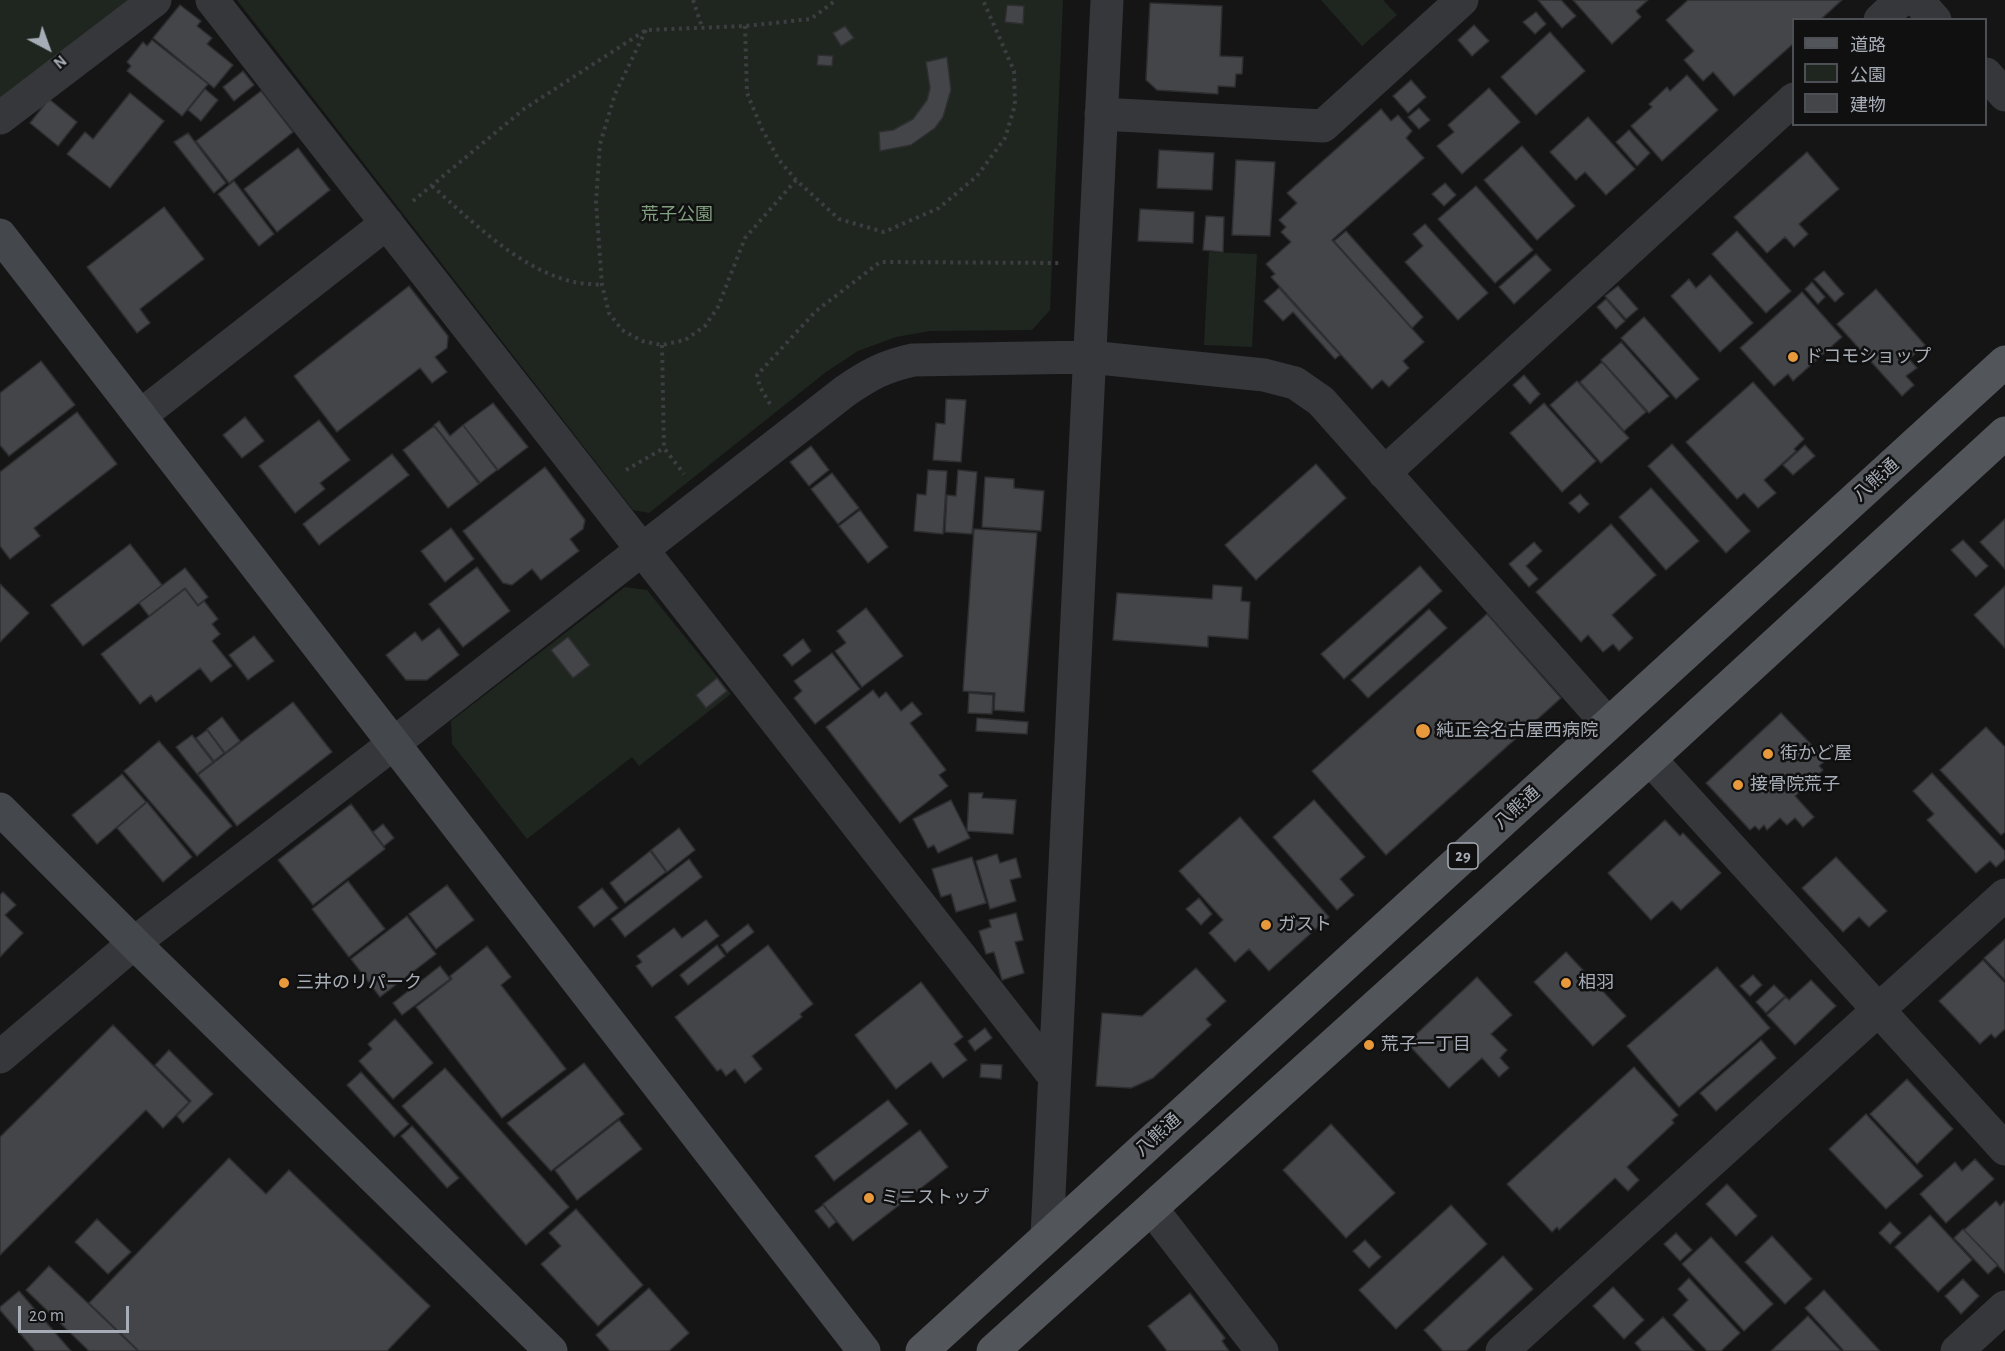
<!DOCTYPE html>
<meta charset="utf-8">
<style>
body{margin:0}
#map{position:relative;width:2005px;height:1351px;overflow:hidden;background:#151516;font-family:"Alegreya Sans","Noto Sans JP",sans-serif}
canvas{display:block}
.legend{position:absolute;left:1792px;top:18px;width:195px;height:108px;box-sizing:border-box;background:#101011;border:2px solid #4c4f53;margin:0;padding:8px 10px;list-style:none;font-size:18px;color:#a7adb6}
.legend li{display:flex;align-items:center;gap:12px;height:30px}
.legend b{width:30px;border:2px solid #4c4f53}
.north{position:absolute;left:18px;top:18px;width:60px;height:60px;-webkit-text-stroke:4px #101011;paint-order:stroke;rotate:139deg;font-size:16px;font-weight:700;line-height:24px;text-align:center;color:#a7adb6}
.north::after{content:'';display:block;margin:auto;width:21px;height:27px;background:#a7adb6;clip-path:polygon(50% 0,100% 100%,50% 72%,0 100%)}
.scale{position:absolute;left:18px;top:1306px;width:111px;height:27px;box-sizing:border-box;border:3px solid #a7adb6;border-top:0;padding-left:8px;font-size:18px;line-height:21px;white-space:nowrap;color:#a7adb6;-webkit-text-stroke:4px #101011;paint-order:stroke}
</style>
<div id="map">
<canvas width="2005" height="1351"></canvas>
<ul class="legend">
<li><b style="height:8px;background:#52555a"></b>道路</li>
<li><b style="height:16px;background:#1f261f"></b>公園</li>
<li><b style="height:16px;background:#444549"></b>建物</li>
</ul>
<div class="north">N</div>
<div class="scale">20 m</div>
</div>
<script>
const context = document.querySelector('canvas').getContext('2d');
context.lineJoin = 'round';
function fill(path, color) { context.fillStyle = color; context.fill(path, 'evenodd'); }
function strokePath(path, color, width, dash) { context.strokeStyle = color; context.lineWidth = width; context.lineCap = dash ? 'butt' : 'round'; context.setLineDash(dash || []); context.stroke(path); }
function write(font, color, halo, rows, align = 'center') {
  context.font = font + ' "Alegreya Sans","Noto Sans JP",sans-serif'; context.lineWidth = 5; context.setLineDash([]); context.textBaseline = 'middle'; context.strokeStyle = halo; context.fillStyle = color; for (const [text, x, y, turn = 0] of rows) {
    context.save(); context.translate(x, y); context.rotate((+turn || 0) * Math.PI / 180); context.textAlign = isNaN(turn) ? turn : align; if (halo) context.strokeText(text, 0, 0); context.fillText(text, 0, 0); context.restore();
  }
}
fill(new Path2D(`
 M0,0h134l-134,103z
 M237,0h826l-13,310 -18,20 -102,1 -34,6 -38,14 -32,21 -177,141 -16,-3z
 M1321,0h62l14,15 -35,31z
 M1209,252l48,2 -5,93 -48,-2z
 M625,587l22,3 84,104 -92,72 -7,-9 -105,82 -75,-95 -1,-23z`), '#1f261f');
const building = new Path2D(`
 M1538,0h23l15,16 -14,12z
 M1573,0h75l-12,11 5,6 -29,27z
 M1688,0h154l-22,20h-26v23l-60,53 -21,-24 -10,9 -19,-21 10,-9 -28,-31z
 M1150,3l72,3 -2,50 23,1 -1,17h-6l-1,13 -17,-1v8l-61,-4 -11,-10z
 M180,5l21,16 -4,5 15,12 -5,6 26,21 -19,23 -61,-50z
 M1007,5l17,1 -1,18 -18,-2z
 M1536,12l10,12 -11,10 -12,-12z
 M1474,25l15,16 -17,15 -14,-16z
 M845,26l9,12 -13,8 -8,-13z
 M1550,32l35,39 -49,44 -35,-38z
 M152,40l56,44 -26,32 -55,-45 4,-5 -4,-4 16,-20 4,4z
 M818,55l15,1 -1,10 -15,-1z
 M947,57l4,33 -8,27 -8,11 -24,17 -31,6 -1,-19 14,-2 20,-11 14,-19 3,-12 -4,-26z
 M243,71l11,14 -20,16 -11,-14z
 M1687,75l31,35 -56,51 -31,-35 21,-19 -3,-3 18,-17 3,4z
 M1411,80l15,17 -18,16 -15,-17z
 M1489,88l31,34 -58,52 -25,-28 17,-14 -6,-7z
 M205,89l13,11 -17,21 -13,-11z
 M261,91l32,41 -64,51 -33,-42z
 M130,93l34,28 -54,67 -43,-34 18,-22 8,7z
 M49,99l28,23 -19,24 -28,-23z
 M1419,108l11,12 -11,9 -11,-12z
 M1381,109l10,12 7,-6 14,16 -6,7 18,20 -92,82 92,102 -21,19 6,7 -20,19 -7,-7 -10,9 -101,-112 4,-3 -9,-10 25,-22 -10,-10 5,-5 -7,-7 18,-17 -10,-10z
 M1588,117l47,52 -29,26 -21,-23 -9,8 -26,-28z
 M1629,130l21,23 -13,13 -21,-24z
 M188,133l38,50 -12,10 -40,-51z
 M1522,146l53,60 -38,34 -53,-60z
 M298,148l32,42 -53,42 -33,-43z
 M1159,150l55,3 -2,37 -55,-2z
 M1807,152l32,37 -40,35 9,10 -14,13 -9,-10 -18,16 -33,-36z
 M1236,160l39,2 -5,74 -38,-1z
 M234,181l40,53 -15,12 -41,-52z
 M1445,183l11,12 -12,11 -12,-12z
 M1476,186l57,64 -38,33 -57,-64z
 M164,207l40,52 -64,50 10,14 -13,10 -50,-66z
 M1140,209l54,3 -1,31 -55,-2z
 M1206,216l18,1 -1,35 -20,-2z
 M1425,224l63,69 -30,27 -53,-58 18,-16 -10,-12z
 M1346,231l77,86 -11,11 -78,-87z
 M1737,231l54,60 -25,22 -54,-59z
 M1536,254l15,16 -37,34 -15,-17z
 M1824,271l20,23 -9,8 -21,-23z
 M1710,275l43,48 -33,29 -49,-56 18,-17 7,9z
 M1812,282l13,15 -7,7 -13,-15z
 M409,286l39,50 -1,12 -12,9 12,15 -15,11 -12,-15 -83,64 -43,-56z
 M1618,286l20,23 -12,10 -21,-23z
 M1279,288l61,67 -5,4 -42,-47 -10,9 -19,-20z
 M1876,289l49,56 -16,14 8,9 -11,8 8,9 -12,11 -65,-72z
 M1802,292l40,45 -49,44 -5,-7 -14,12 -34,-38z
 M1606,299l19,22 -9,8 -19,-22z
 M1644,317l55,62 -23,20 -55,-61z
 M1621,342l48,54 -20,17 -48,-53z
 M41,361l34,44 -66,51 -9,-11v-52z
 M1602,362l44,50 -22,19 -44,-49z
 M1524,375l16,19 -10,10 -17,-19z
 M1577,381l52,57 -28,25 -51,-58z
 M1753,382l51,57 -10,10 2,2 -32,29 12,13 -18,15 -14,-15 -7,6 -51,-57z
 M946,399l20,1 -5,62 -28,-2 3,-37 9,1z
 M493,403l35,44 -30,23 -35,-45z
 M1544,403l52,58 -34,31 -52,-59z
 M77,412l40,52 -83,64 6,8 -30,23 -10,-13v-74z
 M245,417l19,24 -22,17 -19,-23z
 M319,420l31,40 -30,23 5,6 -30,24 -36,-47z
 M439,421l11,15 13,-11 34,45 -17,13 -46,-58z
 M434,426l45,58 -31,24 -45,-58z
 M1672,444l78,87 -24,22 -78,-87z
 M1805,445l10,11 -22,19 -10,-10z
 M811,446l18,24 -20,16 -19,-24z
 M392,454l17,21 -90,70 -16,-21z
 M1316,464l30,34 -90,82 -31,-35z
 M545,467l40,53 -2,9 -13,10 9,12 -38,29 -9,-11 -20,16 -9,-2 -40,-52z
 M928,470l19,1 -4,63 -29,-3 3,-37 9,1z
 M958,470l19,2 -5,62 -27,-2 2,-37 9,1z
 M832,473l27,35 -21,16 -27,-35z
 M985,477l29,2v9l30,3 -3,40 -59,-4z
 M1651,488l48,53 -33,29 -47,-53z
 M1580,494l9,10 -10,9 -10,-10z
 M860,510l28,37 -20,16 -29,-37z
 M2005,519v50l-25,-27z
 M1611,524l45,51 -44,40 21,23 -14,13 -6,-7 -10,8 -15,-17 -7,7 -45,-50z
 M451,528l23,31 -29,23 -24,-31z
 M974,529l63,4 -13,179 -30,-2 1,-17 -32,-2z
 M1963,540l25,26 -12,11 -25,-27z
 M1534,542l8,9 -16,15 12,13 -9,8 -20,-23z
 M130,544l32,41 -79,61 -32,-41z
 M1420,566l22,25 -98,88 -23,-25z
 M477,567l33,44 -47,36 -34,-43z
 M185,568l23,29 -10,8 -13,-17 -36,28 -10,-13z
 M0,584l29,29 -29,29z
 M1213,585l29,2 -1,14 9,1 -2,37 -40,-3v11l-95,-7 4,-47 95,6z
 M2005,586v62l-31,-33z
 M185,589l13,17 6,-5 14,18 -6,5 8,10 -8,7 20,25 -21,16 -11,-14 -44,34 -5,-7 -11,9 -39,-50z
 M866,608l37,48 -41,31 -27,-36 11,-8 -9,-12z
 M1429,609l18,19 -79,70 -17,-18z
 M1487,614l74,84 -175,157 -74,-84z
 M439,628l20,27 -32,25h-21l-20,-25 29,-23 7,9z
 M254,636l20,25 -26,19 -19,-25z
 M568,637l22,28 -17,13 -22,-28z
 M803,639l8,12 -19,15 -9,-11z
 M832,653l28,36 -45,35 -21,-26 8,-7 -8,-10z
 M717,678l10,13 -21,17 -10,-13z
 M873,690l6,8 7,-6 15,19 11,-9 10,12 -12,9 36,47 -7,5 9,11 -48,37 -74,-96z
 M969,693l24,2 -1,19 -24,-1z
 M293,702l39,50 -95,74 -39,-51z
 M1781,713l45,47 -7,6 4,4 -28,26 19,21 -11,10 -8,-9 -8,7 -7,-7 -13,12 -3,-5 -5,5 -4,-4 -5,4 -44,-47z
 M222,717l18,24 -15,12 -18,-24z
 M977,718l51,4 -1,12 -51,-3z
 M1986,727l19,20v85l-4,3 -61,-65z
 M207,730l17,23 -10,8 -18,-23z
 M192,735l21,27 -16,12 -21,-27z
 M159,741l73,85 -35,30 -73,-85z
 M1932,773l73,78v8l-9,8 -6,-6 -14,12 -49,-53 7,-6 -21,-23z
 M122,774l24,28 -49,42 -25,-29z
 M969,793h14l-1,5 34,2 -3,34 -46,-3z
 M951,800l19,38 -32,15 -4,-8 -6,3 -15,-29z
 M1314,800l51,57 -25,22 14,16 -17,15 -64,-73z
 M147,802l45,55 -29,25 -46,-54z
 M351,804l34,45 -72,56 -35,-45z
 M1240,817l89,100 -60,54 -20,-22 -14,13 -26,-29 14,-13 -44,-49z
 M1665,820l15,16 3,-3 38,40 -40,37 -9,-9 -21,19 -43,-47z
 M383,824l11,14 -10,8 -11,-14z
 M679,828l16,22 -28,22 -16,-22z
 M650,851l16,21 -41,31 -15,-20z
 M997,854l3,9 16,-5 5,19 -11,3 6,21 -26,8 -14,-48z
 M972,857l14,46 -30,9 -5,-18 -10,3 -9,-28z
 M1836,857l51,54 -18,16 -10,-10 -16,15 -41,-44z
 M689,859l13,18 -77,60 -14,-18z
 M348,881l37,48 -36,28 -37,-48z
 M447,885l27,35 -38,29 -27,-35z
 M602,888l16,20 -24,19 -16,-20z
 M3,892l13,13 -11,10 18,18 -23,24v-62z
 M1199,898l13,16 -11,11 -15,-16z
 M1016,913l7,27 -8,2 9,31 -22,7 -8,-28 -8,2 -7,-23 12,-4 -2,-7z
 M407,916l29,38 -56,43 -29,-38z
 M706,920l13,16 -67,51 -16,-21 6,-4 -5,-6 37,-28 8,10z
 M748,924l6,8 -27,21 -6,-8z
 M2005,939v41l-21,-22z
 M717,945l8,11 -37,29 -8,-10z
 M768,945l45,59 -13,10 2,3 -50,39 10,13 -17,14 -10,-14 -9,7 -5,-7 -4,2 -42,-54z
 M487,946l24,31 -10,8 65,84 -64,49 -86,-111 36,-28 -2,-3z
 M1566,952l60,64 -33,30 -59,-64z
 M1983,960l22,23v46l-10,9 -4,-4 -11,10 -41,-43z
 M440,966l10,13 -48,36 -9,-12z
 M1717,967l53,61 -91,79 -52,-61z
 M1196,968l30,33 -20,18 5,6 -58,53 -22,10 -35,-2 6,-73 40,3z
 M1753,975l9,10 -12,11 -10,-10z
 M1477,977l35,38 -21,19 16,16 -7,8 9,10 -10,9 -17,-19 -33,30 -42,-45z
 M1811,980l25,26 -41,39 -28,-30 19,-18 3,3z
 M921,982l42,55 -9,7 13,16 -24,18 -12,-16 -35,27 -41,-54z
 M1774,985l11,11 -19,17 -10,-11z
 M395,1019l38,44 -40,36 -34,-38 13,-12 -4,-5z
 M113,1025l76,77 -26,26 -17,-18 -146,145v-118z
 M985,1028l7,10 -17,13 -7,-10z
 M1761,1040l15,18 -60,53 -16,-18z
 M169,1050l44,44 -30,29 -6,-7 14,-15 -36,-36z
 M584,1063l40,51 -73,57 -44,-48z
 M981,1064l21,1 -1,14 -21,-2z
 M1634,1067l44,48 -6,5 2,3 -47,44 12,13 -11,11 -13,-13 -56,52 -2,-3 -5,5 -45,-48z
 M445,1068l124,139 -43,38 -124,-139z
 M361,1072l48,52 -15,13 -47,-52z
 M1907,1079l46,50 -36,35 -47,-50z
 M888,1100l20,24 -74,57 -19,-25z
 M1866,1114l57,62 -37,33 -57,-60z
 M619,1120l23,29 -65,51 -22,-30z
 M1331,1124l64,69 -49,45 -63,-68z
 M412,1126l47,52 -12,10 -46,-52z
 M920,1130l28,37 -95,74 -30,-37z
 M229,1158l37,36 23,-24 141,136 -43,45h-248l-50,-48z
 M1975,1159l19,20 -48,44 -26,-29 35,-32 7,9z
 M1727,1184l30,32 -21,20 -30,-32z
 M1996,1201l4,5 5,-5v72l-41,-43z
 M823,1205l13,17 -7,6 -14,-17z
 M1451,1205l36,39 -91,85 -37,-39z
 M576,1209l67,76 -45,41 -57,-62 20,-18 -12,-13z
 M1930,1215l42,45 -34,32 -43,-45z
 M97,1219l34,33 -23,22 -33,-32z
 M1890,1222l11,11 -11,11 -11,-11z
 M1963,1229l35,36 -10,9 -34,-36z
 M1676,1233l16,17 -12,11 -16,-17z
 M1772,1236l40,43 -27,25 -40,-42z
 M1711,1237l62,67 -29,27 -62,-67z
 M1365,1240l16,17 -12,11 -16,-17z
 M1503,1256l30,33 -67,62h-23l-19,-21z
 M49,1266l89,85h-49l-63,-61z
 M1689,1278l51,55 -19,18h-14l-34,-36 15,-15 -10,-11z
 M1963,1279l16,17 -18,18 -16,-18z
 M1613,1287l31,33 -20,19 -31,-33z
 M649,1288l40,45 -20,18h-59l-14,-16z
 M1824,1290l56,61h-36l-39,-43z
 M19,1291l52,60h-36l-35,-41v-3z
 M1190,1293l35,45 -3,3 7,10h-62l-19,-25z
 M1808,1316l33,35h-70z
 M1663,1317l31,34h-52l-7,-8z`);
fill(building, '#444549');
strokePath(building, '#2f2f32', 1.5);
strokePath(new Path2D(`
 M693,0l9,27
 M745,26l2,67 15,36 17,31 17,20 43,39 45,13 55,-24 38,-32 28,-38 10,-33 -1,-34 -31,-71
 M646,30l-31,64 -15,50 -4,58 6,83 7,28 13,17 20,11 20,4 23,-5 20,-14 13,-19 27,-69 51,-58
 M432,186c40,35 88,84 142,96 9,2 19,2 28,3
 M413,201l111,-92 122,-79 99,-4 66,-7 25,-19
 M662,345l2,103 20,26
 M770,404l-10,-17 -3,-12 59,-64 64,-49 181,1
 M626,470l38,-22`), '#3c3e42', 4, [3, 4.5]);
strokePath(new Path2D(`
 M212,0l842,1076
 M1917,0l18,20
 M1880,20l21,-20
 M1986,74l19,21
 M1101,114l222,12 139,-126
 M0,118l155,-118
 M140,416l247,-193
 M1384,473l410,-374
 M1650,759l355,390
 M0,1057l134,-114 259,-199 451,-352c24,-17 41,-26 69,-32l176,-3 175,18 31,8 26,18 287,323
 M1152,1209l110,142
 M1047,1236l60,-1236
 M1502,1351l503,-456
 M1957,1351l48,-44`), '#36373b', 33);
strokePath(new Path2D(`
 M0,235l864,1116
 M0,809l134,134 417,408`), '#44474b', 33);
strokePath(new Path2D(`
 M922,1351l1083,-989
 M993,1351l657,-592 355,-326`), '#52555a', 33);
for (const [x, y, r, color] of [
 [1793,357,6,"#e8993b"],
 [1423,731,8,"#e8993b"],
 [1768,754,6,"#e8993b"],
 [1738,785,6,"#e8993b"],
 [1266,925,6,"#e8993b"],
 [284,983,6,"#e8993b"],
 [1566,983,6,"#e8993b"],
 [1369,1045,6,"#e8993b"],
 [869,1198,6,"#e8993b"]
]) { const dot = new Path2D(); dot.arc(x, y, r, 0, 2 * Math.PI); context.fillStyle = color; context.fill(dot); strokePath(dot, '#101011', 2); }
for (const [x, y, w] of [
 [1463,856,30]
]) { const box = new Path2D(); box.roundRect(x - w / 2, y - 13, w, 26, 4.5); context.fillStyle = '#101011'; context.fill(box); strokePath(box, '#a7adb6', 1.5); }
write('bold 16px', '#a7adb6', null, [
 ["29",1463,856]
]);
write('18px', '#81a07f', '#101011', [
 ["荒子公園",677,215]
]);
write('18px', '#a7adb6', '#101011', [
 ["ドコモショップ",1805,357],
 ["純正会名古屋西病院",1436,731],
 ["街かど屋",1780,754],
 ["接骨院荒子",1750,785],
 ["ガスト",1278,925],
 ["三井のリパーク",296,983],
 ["相羽",1578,983],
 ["荒子一丁目",1381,1045],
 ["ミニストップ",881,1198]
], 'left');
write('18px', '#a7adb6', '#101011', [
 ["八熊通",1876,480,-42],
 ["八熊通",1517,808,-42],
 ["八熊通",1158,1135,-42]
]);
</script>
